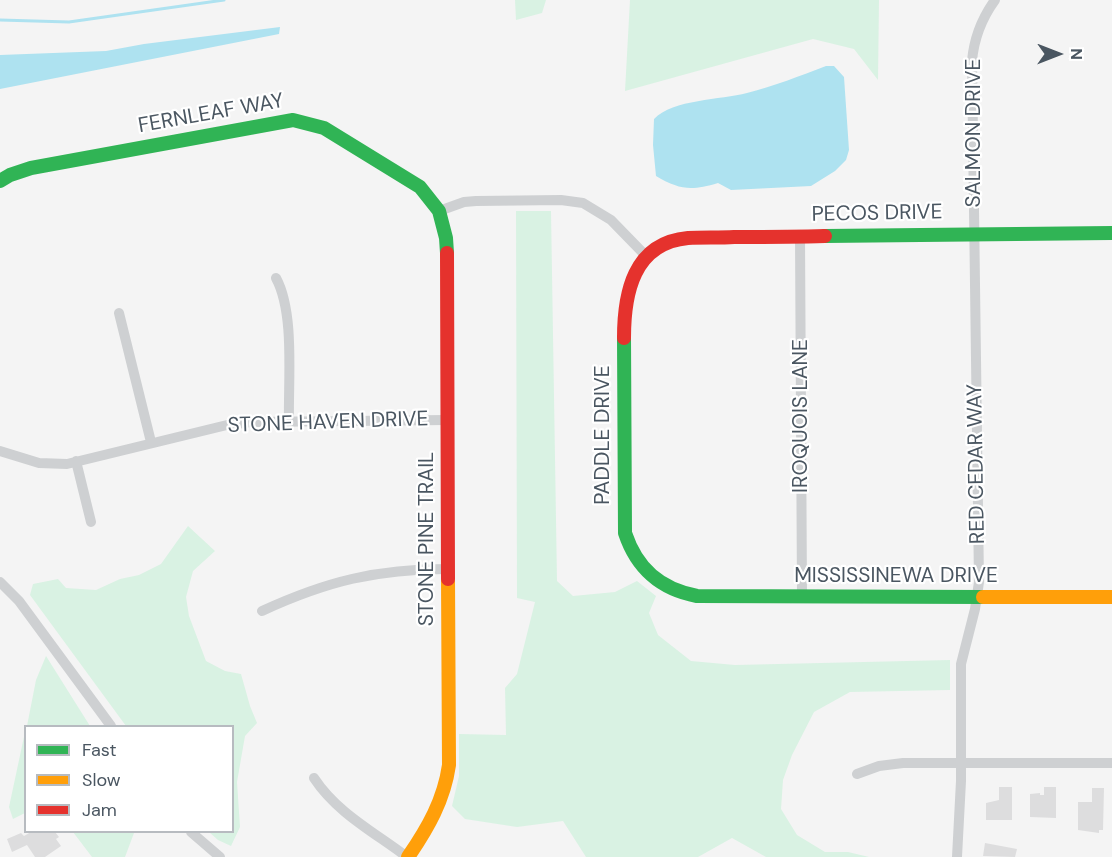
<!DOCTYPE html>
<style>
body{margin:0}
#map{position:relative;width:1112px;height:857px;overflow:hidden;background:#f4f4f4;font-family:"DM Sans",sans-serif}
canvas{display:block}
.legend{position:absolute;left:24px;top:725px;width:210px;height:108px;box-sizing:border-box;background:#fff;border:2px solid #b7bbc0;margin:0;padding:8px 10px;list-style:none;font-size:18px;color:#4a5661}
.legend li{display:flex;align-items:center;gap:12px;height:30px}
.legend b{width:30px;border:2px solid #b7bbc0}
.north{position:absolute;left:1028px;top:24px;width:60px;height:60px;-webkit-text-stroke:4px #fff;paint-order:stroke;rotate:90deg;font-size:16px;font-weight:700;line-height:24px;text-align:center;color:#4a5661}
.north::after{content:'';display:block;margin:auto;width:21px;height:27px;background:#4a5661;clip-path:polygon(50% 0,100% 100%,50% 72%,0 100%)}
</style>
<div id="map">
<canvas width="1112" height="857"></canvas>
<ul class="legend">
<li><b style="height:8px;background:#30b455"></b>Fast</li>
<li><b style="height:8px;background:#ff9f0a"></b>Slow</li>
<li><b style="height:8px;background:#e5322d"></b>Jam</li>
</ul>
<div class="north">N</div>
</div>
<script>
const context = document.querySelector('canvas').getContext('2d');
context.lineJoin = 'round';
function fill(path, color) { context.fillStyle = color; context.fill(path, 'evenodd'); }
function strokePath(path, color, width, dash) { context.strokeStyle = color; context.lineWidth = width; context.lineCap = dash ? 'butt' : 'round'; context.setLineDash(dash || []); context.stroke(path); }
function write(font, color, halo, rows, align = 'center') {
  context.font = font + ' "DM Sans",sans-serif'; context.lineWidth = 4.5; context.setLineDash([]); context.textBaseline = 'middle'; context.strokeStyle = halo; context.fillStyle = color; for (const [text, x, y, turn = 0] of rows) {
    context.save(); context.translate(x, y); context.rotate((+turn || 0) * Math.PI / 180); context.textAlign = isNaN(turn) ? turn : align; if (halo) context.strokeText(text, 0, 0); context.fillText(text, 0, 0); context.restore();
  }
}
fill(new Path2D(`
 M515,0h31l-4,13 -26,7z
 M630,0h249l-1,80 -24,-31 -41,-10 -188,52z
 M516,211h35l6,370 16,15 42,-4 22,-11 19,15 -7,17 9,22 33,26 44,4 215,-5v30l-100,2 -36,20 -22,43 -9,25 -2,29 16,26 28,17h23l21,5h-103l-34,-19 -34,19h-112l-23,-36 -46,6 -52,-8 -13,-13 7,-30v-42l47,1 -1,-47 12,-14 18,-72 -18,-4z
 M188,526l27,25 -22,20 -7,26 3,19 17,45 19,10 16,3 9,32 7,17 -12,13 -8,46 3,45 -9,19 -13,-6 -9,-8h23v-106h-106l-96,-131 3,-11 25,-5 8,9 30,2 24,-11 19,-4 22,-11z
 M46,656l44,70h-63l9,-46z
 M25,732v81l-12,6 -4,-12z
 M73,832h61v1l-9,24h-33z`), '#d9f2e3');
fill(new Path2D(`
 M280,27l-1,7 -279,55v-34l106,-4 38,-7z
 M826,66h8l10,11 5,73 -3,10 -11,11 -24,15 -80,4 -13,-7c-27,8 -38,7 -62,-7l-3,-31 1,-26c19,-20 67,-19 93,-26 27,-7 53,-17 79,-27z`), '#aee2f0');
strokePath(new Path2D(`
 M0,20l69,2 155,-22`), '#aee2f0', 3);
fill(new Path2D(`
 M999,787h13v33h-26v-17l13,-3z
 M1044,787h12v31l-26,-1v-23l10,-1v2h4z
 M1092,788h12l-1,42h-4v3l-21,-3v-28h14z
 M31,832h24l4,5 -3,2 5,7 -16,11h-10l-8,-12 -15,7 -5,-13 14,-6 3,3z
 M985,843l32,6 -2,8 -32,-1z`), '#ddddde');
strokePath(new Path2D(`
 M439,211l25,-9 12,-1 85,-1 22,3 28,17 36,37
 M800,236l2,360
 M276,278c19,35 12,102 13,143
 M119,313l32,129
 M0,451l39,12 28,1 160,-39 25,-3 195,-2
 M76,461l15,61
 M0,582l19,19 92,125
 M262,611c65,-30 115,-42 186,-42
 M857,774l22,-8 24,-3h209
 M314,778c23,35 60,54 93,79
 M191,832l29,25
 M957,857l4,-76v-117l14,-55 4,-27 -7,-521c2,-23 10,-43 23,-61`), '#ced0d2', 10);
strokePath(new Path2D(`
 M0,181l10,-6 21,-7 262,-48 31,8 96,59 19,24 7,27 1,15
 M825,236l287,-3
 M624,338l1,195c12,36 35,56 72,63l286,1`), '#30b455', 14);
strokePath(new Path2D(`
 M983,597h129
 M408,857c20,-29 36,-57 41,-92l-1,-186`), '#ff9f0a', 14);
strokePath(new Path2D(`
 M447,253l1,326
 M624,338c0,-44 9,-95 64,-100 15,-1 31,0 46,-1 30,0 61,0 91,-1`), '#e5322d', 14);
write('21px', '#4a5661', '#fff', [
 ["FERNLEAF WAY",211,114,-10],
 ["SALMON DRIVE",974,133,-90],
 ["PECOS DRIVE",877,214,-1],
 ["IROQUOIS LANE",801,416,-90],
 ["STONE HAVEN DRIVE",328,423,-2],
 ["PADDLE DRIVE",603,435,-90],
 ["RED CEDAR WAY",977,464,-91],
 ["STONE PINE TRAIL",427,539,-90],
 ["MISSISSINEWA DRIVE",896,576]
]);
</script>
